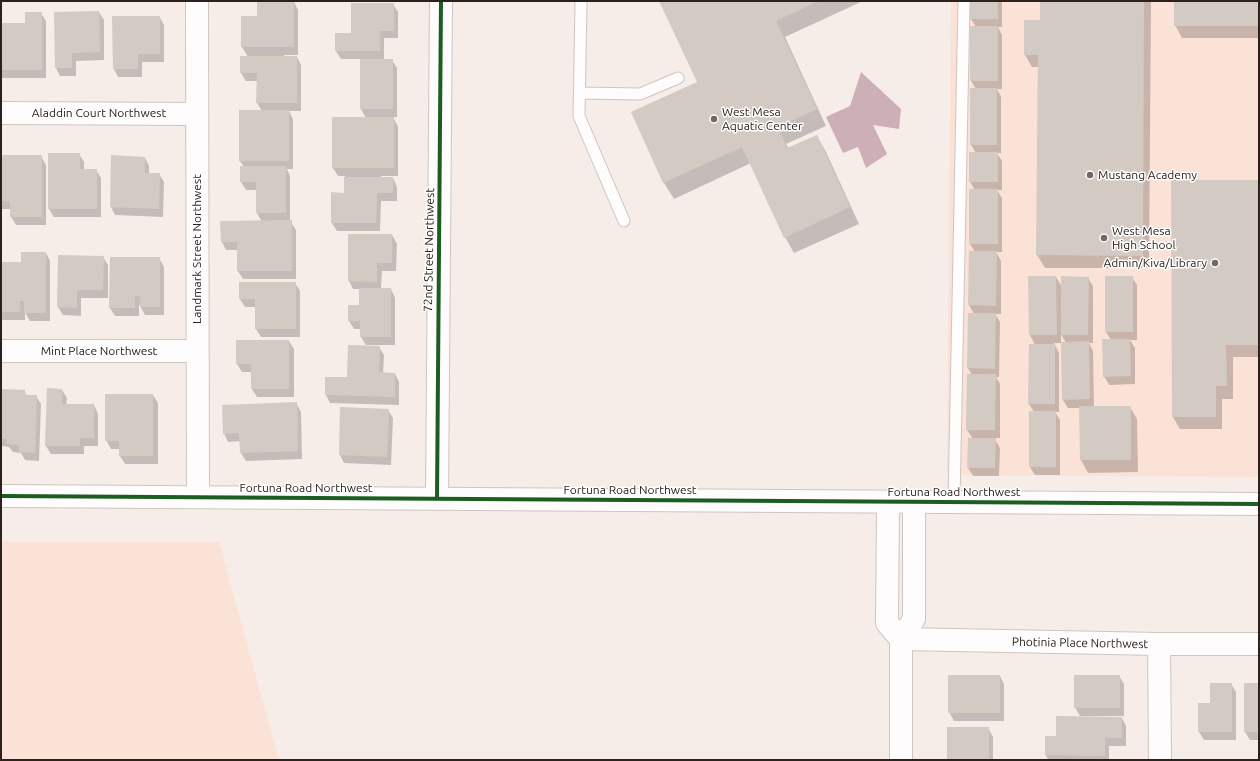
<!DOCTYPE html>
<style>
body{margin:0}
#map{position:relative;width:1260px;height:761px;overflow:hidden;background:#f6ece8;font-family:Ubuntu,sans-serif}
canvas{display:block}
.frame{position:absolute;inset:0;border:2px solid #2c211c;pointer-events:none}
</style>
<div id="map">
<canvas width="1260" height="761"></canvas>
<div class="frame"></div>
</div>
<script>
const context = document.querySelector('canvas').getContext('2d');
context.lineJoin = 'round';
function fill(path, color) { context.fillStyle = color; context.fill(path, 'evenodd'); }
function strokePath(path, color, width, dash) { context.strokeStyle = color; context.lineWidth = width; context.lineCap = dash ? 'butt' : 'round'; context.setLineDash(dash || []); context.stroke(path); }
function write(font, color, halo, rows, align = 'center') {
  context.font = font + ' Ubuntu,sans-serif'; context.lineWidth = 3; context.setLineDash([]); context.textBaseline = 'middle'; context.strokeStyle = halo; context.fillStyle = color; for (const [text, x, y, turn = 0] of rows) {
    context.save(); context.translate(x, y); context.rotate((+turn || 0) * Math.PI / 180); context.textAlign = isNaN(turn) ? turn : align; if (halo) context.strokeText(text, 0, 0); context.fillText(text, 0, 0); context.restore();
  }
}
fill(new Path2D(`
 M951,1h308v476l-312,-2z
 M1,542h218l60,218h-278z`), '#fbe2d6');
fill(new Path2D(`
 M861,72l40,37 -2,20 -26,-4 14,29 -21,14 -8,-21 -15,6 -17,-36 24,-11z`), '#cdb0b7');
fill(new Path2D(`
 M660,1h203l-78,36 41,89 -40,18 3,5 28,-13 9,16 33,72 -65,29 -9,-16 -34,-74 -77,36 -10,-16 -32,-71 66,-30z
 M971,1h31v26h-4l4,8v54h-5l4,8v56h-4l5,8v29h-5l5,8v54h-6l5,9v53h-6l5,8 -1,55h-3l4,7v54h-6l6,10 -1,28h-26l-5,-8 5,-29 -6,-9 5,-55 -4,-7 1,-54h5l-5,-9 6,-53 -5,-8 5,-54 -5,-8 6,-29 -5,-8 5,-56 -5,-8v-54h5l-5,-8z
 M1041,1h110l-2,267h-104l-8,-13 1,-188h-6l-7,-12 16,-34z
 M1175,1h84v37h-77l-7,-13z
 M294,2l4,8v45h-14v2h13l4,8v46h-12l4,8v50h-6l3,7v45l6,9v49h-53l-5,-8v-21h-12l-4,-8 40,-20 -5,-9v-23h-11l-5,-8 3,-15 -4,-6 22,-50 -5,-8 1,-22h-12l-5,-8 7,-16 -6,-10 16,-30z
 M393,4l5,8v26h-14v22h8l5,8v49h-4l5,10v49h-17v2h12l4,9v14h-16l-1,30h-43l-5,-8 13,-29v-18h-7l-5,-8v-50h33l-5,-9v-50h-20l-5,-8 16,-17z
 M55,12h44l5,8v40l-28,1v15h-16l-4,-8z
 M41,13l5,8v57h-45v-54h25z
 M159,16l5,9v37h-22v15h-24l-4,-8 -1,-52z
 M79,154l5,8v8h12l5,8v39h-47l-5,-8z
 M1,156h40l5,9v60h-30l-5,-8v-8h-10z
 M112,157l33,1 4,8v8h10l5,8 -1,35 -48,-2 -4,-8z
 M1259,181v176h-26v42h-11v30h-42l-7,-12z
 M392,235l5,9 -1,27h-14l-1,18h10l4,9v47h-29l-5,-8v-8h-7l-5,-8 11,-15v-17h-7l-4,-8z
 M46,253l4,8v60h-20l-5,-9v8h-24v-57h21z
 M59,256l44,1 5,8v33h-27v18l-18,-1 -5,-8z
 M159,258l5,9v48h-19l-6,-11v12h-24l-5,-8z
 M1029,277h27l6,10 26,-9 5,8v57h-4l4,8 1,56h36l7,12 1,53 -50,1 -7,-13 -1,-52h-12l-5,-8 -1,-57h-8l5,10v59h-4l5,8v55h-25l-5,-8 4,-55 -5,-8 6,-59 -5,-10zM1061,334l5,9h-5z
 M1132,277l5,8v55h-7l5,8v36l-26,1 -5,-9 7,-36 -5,-8z
 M240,283h55l5,8v46h-39l-5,-8v-22h-11l-5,-8z
 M237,341h52l5,8v48h-37l-5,-8v-17h-10l-5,-8z
 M379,347l5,8 -1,19h12l4,8v23l-69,-2 -4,-8v-17h22z
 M1,390l23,1 3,5h9l5,8 -2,57 -14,-1 -4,-7 -8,-1 -4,-5 -8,-1z
 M62,390l5,8 -1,7h28l4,9v32h-14v8h-33l-5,-8z
 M153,395l5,8v61h-33l-5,-8v-7h-9l-5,-9z
 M296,403l5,9 1,47 -56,2 -5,-8v-12l-13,1 -4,-9z
 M388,410l5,8 -2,47 -47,-2 -4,-8z
 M1000,676l4,8v37h-50l-5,-9z
 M1119,676l5,8v32h-44l-5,-9z
 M1231,684l5,8v48h-32l-5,-8v-28h12z
 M1245,684h14v56h-9l-5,-8z
 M1122,718l4,8v20h-17v14h-61l-2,-5v-18h11z
 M988,728l5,9v23h-45z`), '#0003');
fill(new Path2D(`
 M257,1h37v46h-53v-31h16z
 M659,1h160l-43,20 41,88 -39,18 9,21 30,-13 33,72 -66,31 -42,-91 -79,36 -32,-71 66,-30z
 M970,1h28v18h-28z
 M1040,1h104l-1,255 -107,-1 2,-200h-14v-35h16z
 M1174,1h85v25h-85z
 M351,3h43v28h-14v20h-45v-18h16z
 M99,11l1,41 -28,1v15h-17l-1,-56z
 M25,12h17v58h-41v-47h24z
 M112,16h48v38h-22v15h-25z
 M970,26h28v55h-28z
 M240,56h57v47h-41l1,-30h-17z
 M360,59h33v50h-33z
 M970,88h27v57h-27z
 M239,110h50v51h-50z
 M332,117h62v51h-62z
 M969,152h29v30h-29z
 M48,153h32v16h17v40h-49z
 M1,155h41v62h-32v-16h-9z
 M111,155l34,2v16h15l-1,36 -49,-2z
 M240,166h46v47h-30v-31h-16z
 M344,177h49v16h-16l-1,30h-45v-31l13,1z
 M1171,180h88v165h-33l1,41h-11v31h-44z
 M969,189h29v55h-29z
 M292,220v51h-55v-29h-16l-1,-21z
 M348,234h44v29h-15v19l-29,-1z
 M969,251h28l-1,55 -28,-1z
 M21,252h25v61h-22v-12h-4v11h-19v-50h20z
 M58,255l46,1 -1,34h-26v18l-20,-1z
 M110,257h50v50h-20v-11h-5v12h-26z
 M1028,276h28l1,59h-28z
 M1061,276l28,1 -1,58h-27z
 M1105,276h28v56h-28z
 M239,282h57v47h-41v-30h-16z
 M359,288h32v49h-31v-16h-12v-16h11z
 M968,313h28l-1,56 -28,-1z
 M1102,339h28l1,37 -28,1z
 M236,340h53v49h-38v-25h-15z
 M1089,341l1,58 -28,1 -1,-58z
 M1029,344h26v60h-27z
 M348,345l32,1 -1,26 16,1v24l-70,-2v-18h22z
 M967,374h29l-1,56h-29z
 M47,388l15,1v15h32v34h-14v8h-35z
 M1,389l24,1v5h12l-2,58 -16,-1v-7l-12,-1v-5h-6z
 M105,394h48v62h-34v-15h-14z
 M297,402l1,49 -58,2 -1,-20 -16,1 -1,-29z
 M1079,406h52v54h-51z
 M340,407l49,2 -2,48 -48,-2z
 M1029,411h27v56h-27z
 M968,438h28l-1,30h-28z
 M948,675h52v38h-52z
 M1074,675h46v33h-46z
 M1210,683h22v49h-34v-29h12z
 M1244,683h15v49h-15z
 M1056,716l66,1v21h-17v18l-60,-1v-19h11z
 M947,727h42v33h-42z`), '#d3cac4');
const service = new Path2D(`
 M581,1l-2,115 45,105
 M580,93l60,1 38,-16
 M954,502l10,-501`);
const minor = new Path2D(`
 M197,1l1,496
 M1,113l195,1
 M1,351h196
 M437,498l4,-497
 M888,502l-1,121 14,16
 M901,639l258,5h100
 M1159,644l1,116
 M901,760v-121l13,-20v-117`);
const tertiary = new Path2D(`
 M1,496l1258,8`);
strokePath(service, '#cfc5c0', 13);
strokePath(minor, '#cfc5c0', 24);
strokePath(tertiary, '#cfc5c0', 24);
strokePath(service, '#fefcfc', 11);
strokePath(minor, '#fefcfc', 22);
strokePath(tertiary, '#fefcfc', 22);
strokePath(new Path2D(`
 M1,496l1258,8
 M437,498l4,-497`), '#1b5e20', 4);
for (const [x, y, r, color] of [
 [714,119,4,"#736863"],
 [1090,175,4,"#736863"],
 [1104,238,4,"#736863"],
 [1215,263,4,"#736863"]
]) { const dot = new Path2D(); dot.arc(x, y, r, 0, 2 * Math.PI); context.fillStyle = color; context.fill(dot); strokePath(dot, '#fff', 1.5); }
write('12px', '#2c211c', '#fff', [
 ["West Mesa",722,112],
 ["Aquatic Center",722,126],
 ["Mustang Academy",1098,175],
 ["West Mesa",1112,231],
 ["High School",1112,245],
 ["Admin/Kiva/Library",1207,263,"right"]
], 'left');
write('12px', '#2c211c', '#fff', [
 ["Aladdin Court Northwest",99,113],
 ["Landmark Street Northwest",197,249,-90],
 ["72nd Street Northwest",429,250,-89],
 ["Mint Place Northwest",99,351],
 ["Fortuna Road Northwest",306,488],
 ["Fortuna Road Northwest",630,490],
 ["Fortuna Road Northwest",954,492],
 ["Photinia Place Northwest",1080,643,1]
]);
</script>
